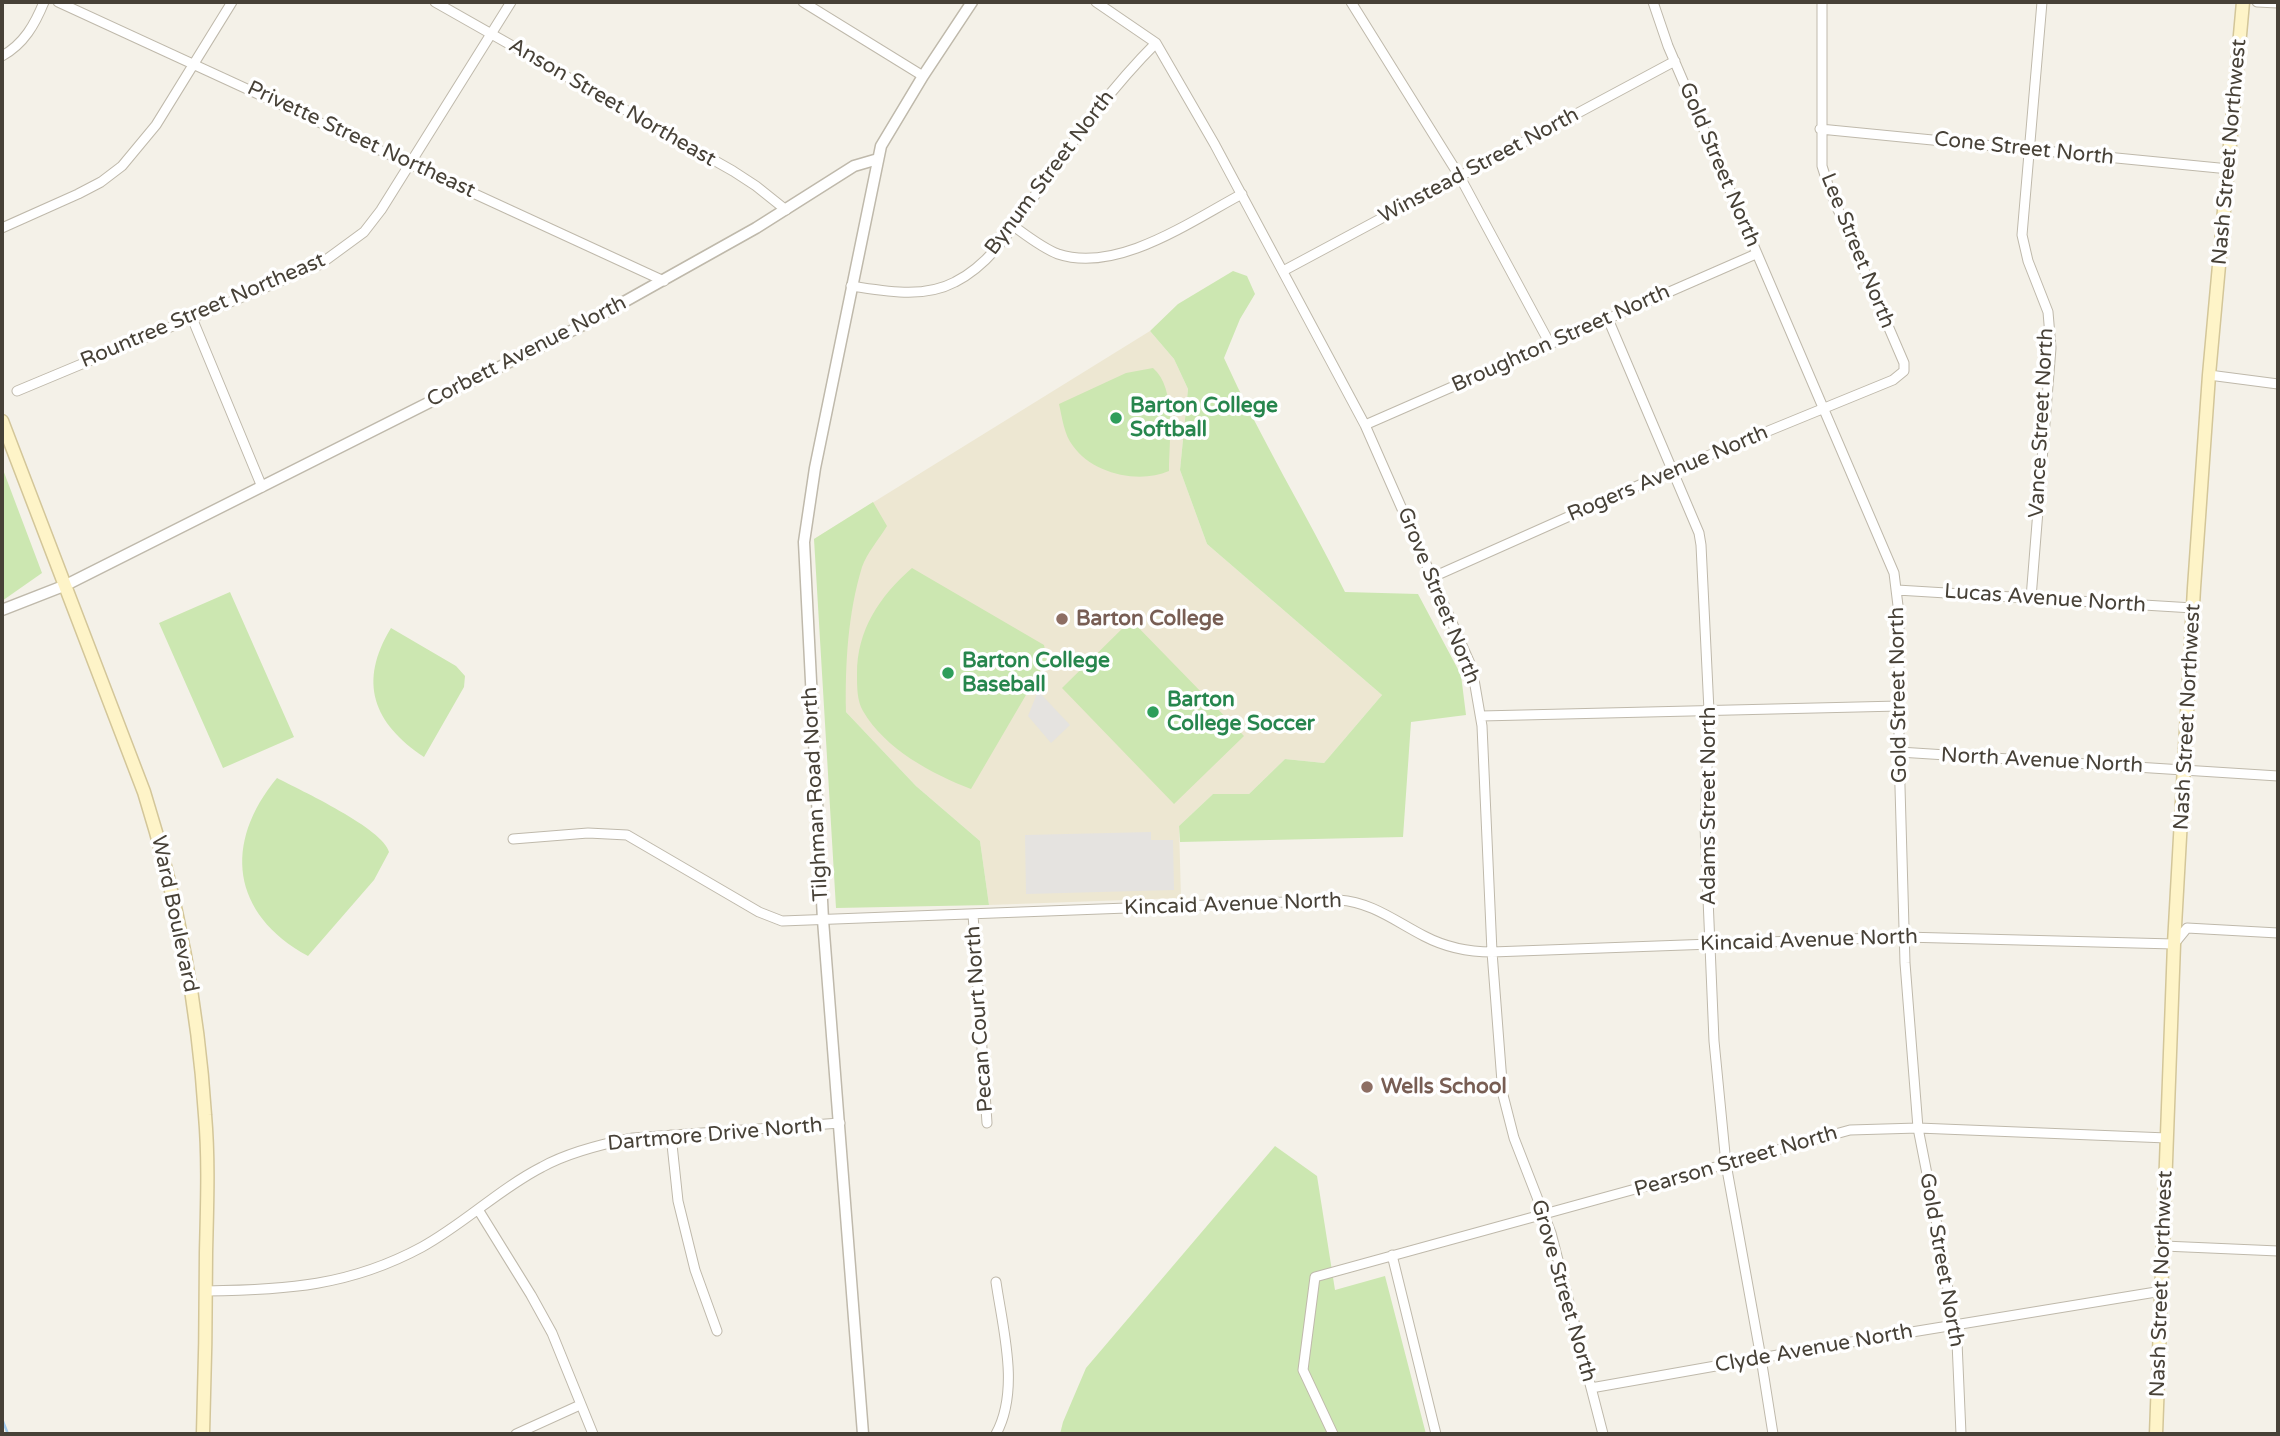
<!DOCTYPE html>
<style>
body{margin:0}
#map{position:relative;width:2280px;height:1436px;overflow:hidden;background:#f4f1e8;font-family:"Varela Round",sans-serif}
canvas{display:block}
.frame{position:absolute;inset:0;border:4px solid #474137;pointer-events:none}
</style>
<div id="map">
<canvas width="2280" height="1436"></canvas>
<div class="frame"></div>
</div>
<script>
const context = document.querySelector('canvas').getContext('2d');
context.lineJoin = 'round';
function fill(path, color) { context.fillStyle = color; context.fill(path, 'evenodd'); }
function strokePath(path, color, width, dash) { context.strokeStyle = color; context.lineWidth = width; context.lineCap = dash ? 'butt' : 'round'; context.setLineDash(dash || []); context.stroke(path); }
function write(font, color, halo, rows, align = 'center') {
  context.font = font + ' "Varela Round",sans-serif'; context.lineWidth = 7; context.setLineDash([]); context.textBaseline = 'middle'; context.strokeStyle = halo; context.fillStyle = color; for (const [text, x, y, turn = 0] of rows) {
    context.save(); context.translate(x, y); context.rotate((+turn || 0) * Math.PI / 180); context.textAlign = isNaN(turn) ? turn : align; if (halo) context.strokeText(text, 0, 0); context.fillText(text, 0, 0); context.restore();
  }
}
fill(new Path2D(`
 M1150,331l24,28 14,30 -8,81 27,74 175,151 -58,68 -39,-4 -36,35h-36l-34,32 2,72 -192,7 -9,-64 -64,-55 -70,-74 -32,-173z`), '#ede7d2');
fill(new Path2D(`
 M1233,271l14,5 8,18 -15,25 -16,39c36,80 82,155 121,234l73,2 43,81 5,40 -55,7 -8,115 -223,5 -1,-16 34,-32h36l36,-35 39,4 58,-68 -175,-151 -27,-74 8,-81 -14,-30 -24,-28 28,-27z
 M1153,368c24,20 16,74 16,103 -30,13 -76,3 -96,-25 -9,-11 -11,-29 -14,-42l67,-31z
 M2,467l40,106 -40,28z
 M873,502l14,24c-8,13 -20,27 -25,41 -14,46 -17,97 -16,145l70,74 64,55 9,64 -153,3 -22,-369z
 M912,568l132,77 3,14 -76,130c-39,-15 -86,-40 -108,-78 -6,-10 -6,-24 -6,-37 0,-44 22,-77 55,-106z
 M230,592l64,145 -71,31 -64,-145z
 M1131,620l113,116 -70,68 -112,-116z
 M391,628l65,38 9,10 -1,11 -40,70c-51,-34 -66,-75 -33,-129z
 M277,778c23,12 107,51 112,74l-15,28 -66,76c-77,-42 -85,-113 -31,-178z
 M1275,1146l42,30 18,114 50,-14 41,158h-366l3,-12 23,-54z`), '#cce7b1');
fill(new Path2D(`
 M1038,691l32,34 -19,18 -23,-27z
 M1151,832v8h22l1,50 -148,4 -1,-59z`), '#e5e3e0');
strokePath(new Path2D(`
 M2,1419l6,15`), '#a5cdf0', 2.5);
const minor = new Path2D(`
 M58,2l606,279
 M435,2l298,169 23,15 30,24
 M803,2l120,74
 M1096,2l60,41 59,102 150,280 107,243 10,58 10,226 11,143 11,43 37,95 52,201
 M1351,2l109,175 90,167
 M1653,2l15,44 226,527 5,41v138l6,211 13,165 19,97 20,117 4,92
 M2257,2l21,1
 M2,56c22,-12 33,-32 42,-54
 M1820,129l409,40
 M1012,225c14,10 30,23 46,29 59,20 133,-33 184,-60
 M2,228l76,-34 23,-12 21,-16 34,-41 76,-123
 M1283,271l392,-210
 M851,286c34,5 72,13 104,-4 40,-20 63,-64 88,-98 35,-50 70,-98 113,-141
 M192,318l70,169
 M1608,319l91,214 2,12 8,166 -4,116 9,214 12,123 35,194 12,76
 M2209,375l69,9
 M17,391l302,-126 45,-33 17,-22 130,-208
 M1365,425l391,-171
 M1433,577l240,-107 220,-90 11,-9v-8l-74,-172 -8,-25v-164
 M1897,590l296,18
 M2031,598l20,-250 -3,-36 -20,-51 -6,-26 20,-233
 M1481,716l418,-10
 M1899,752l379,24
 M513,839l75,-6 39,2 132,77 23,9 557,-21c32,2 56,21 85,36 21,11 43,16 68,16l412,-15 270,7 13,-16 91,5
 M973,914l14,209
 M671,1135l7,66 17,69 22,61
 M479,1211l52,84 21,38 41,101
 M2164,1246l114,5
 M1392,1255l44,179
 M206,1291c80,-1 144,-5 216,-44 42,-23 77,-58 120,-80 27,-15 60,-23 91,-29l207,-15
 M1591,1388l266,-47 305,-50
 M516,1434l64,-29
 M996,1434c24,-44 7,-104 0,-152
 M1333,1434l-30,-64 12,-93 535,-147 68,-2 249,10`);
const tertiary = new Path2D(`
 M2,610l64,-25 515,-259 175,-98 98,-62 24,-7
 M863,1434l-40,-514 -19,-378 11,-74 66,-322 42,-70 49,-74`);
const secondary = new Path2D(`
 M2,421l142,371c33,105 54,213 61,323 4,46 2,92 1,138 0,61 -1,121 -3,181
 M2156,1434l18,-490 20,-356 15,-213 34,-373`);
strokePath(minor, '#bfb9ab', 11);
strokePath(tertiary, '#bfb9ab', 13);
strokePath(secondary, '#d3c699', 15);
strokePath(minor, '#fff', 9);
strokePath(tertiary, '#fff', 10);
strokePath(secondary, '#fef4c8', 12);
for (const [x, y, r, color] of [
 [1116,418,7,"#2e9e5b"],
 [1062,619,7,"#8d6e63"],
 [948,673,7,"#2e9e5b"],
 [1153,712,7,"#2e9e5b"],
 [1367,1087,7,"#8d6e63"]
]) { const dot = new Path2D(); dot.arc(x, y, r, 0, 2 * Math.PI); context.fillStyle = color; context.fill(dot); strokePath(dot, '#fff', 2.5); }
write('21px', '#474137', '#fff', [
 ["Anson Street Northeast",612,103,30],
 ["Privette Street Northeast",361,140,25],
 ["Cone Street North",2024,149,6],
 ["Nash Street Northwest",2230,152,-85],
 ["Gold Street North",1719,165,67],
 ["Winstead Street North",1479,166,-28],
 ["Bynum Street North",1050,173,-53],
 ["Lee Street North",1857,251,68],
 ["Rountree Street Northeast",203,311,-23],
 ["Broughton Street North",1561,339,-24],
 ["Corbett Avenue North",527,352,-27],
 ["Vance Street North",2042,423,-87],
 ["Rogers Avenue North",1668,474,-23],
 ["Grove Street North",1438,596,68],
 ["Lucas Avenue North",2045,599,4],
 ["Gold Street North",1899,695,-91],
 ["Nash Street Northwest",2188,717,-87],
 ["North Avenue North",2042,761,3],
 ["Tilghman Road North",816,794,-93],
 ["Adams Street North",1709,806,-90],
 ["Kincaid Avenue North",1233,905,-2],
 ["Ward Boulevard",174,914,78],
 ["Kincaid Avenue North",1809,941,-2],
 ["Pecan Court North",980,1019,-94],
 ["Dartmore Drive North",715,1135,-5],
 ["Pearson Street North",1736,1162,-16],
 ["Gold Street North",1941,1260,80],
 ["Nash Street Northwest",2162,1284,-88],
 ["Grove Street North",1563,1291,74],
 ["Clyde Avenue North",1814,1349,-10]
]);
write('bold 21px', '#27864d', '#fff', [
 ["Barton College",1130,406],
 ["Softball",1130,430],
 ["Barton College",962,661],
 ["Baseball",962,685],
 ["Barton",1167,700],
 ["College Soccer",1167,724]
], 'left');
write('bold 21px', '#785e54', '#fff', [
 ["Barton College",1076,619],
 ["Wells School",1381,1087]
], 'left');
</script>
